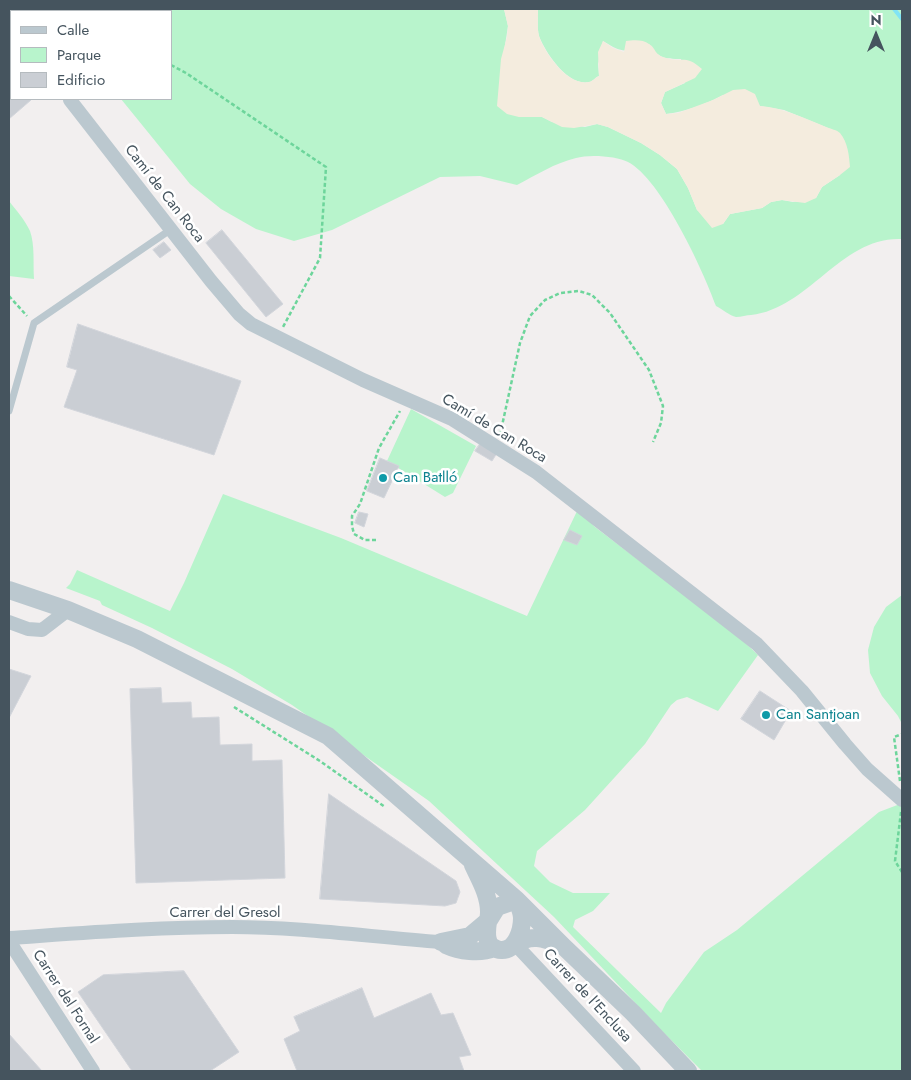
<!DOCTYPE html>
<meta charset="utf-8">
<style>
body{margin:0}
#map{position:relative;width:911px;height:1080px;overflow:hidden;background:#f2efef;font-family:Jost,sans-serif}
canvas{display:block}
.frame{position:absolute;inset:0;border:10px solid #45545e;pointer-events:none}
.legend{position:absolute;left:10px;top:10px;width:162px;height:90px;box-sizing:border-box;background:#fff;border:1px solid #b5bbbf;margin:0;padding:6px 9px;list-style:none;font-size:15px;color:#45545e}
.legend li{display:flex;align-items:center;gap:10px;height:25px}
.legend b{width:25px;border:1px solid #b5bbbf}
.north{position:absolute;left:851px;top:10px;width:50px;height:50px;-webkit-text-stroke:4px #fff;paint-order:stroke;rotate:0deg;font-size:14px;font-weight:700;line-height:20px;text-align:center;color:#45545e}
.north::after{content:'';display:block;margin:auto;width:18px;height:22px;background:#45545e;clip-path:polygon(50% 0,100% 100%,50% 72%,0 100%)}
</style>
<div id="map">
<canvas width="911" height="1080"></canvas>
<div class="frame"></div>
<ul class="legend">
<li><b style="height:6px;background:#bbc8cf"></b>Calle</li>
<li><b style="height:14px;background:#b8f4cc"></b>Parque</li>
<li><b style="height:14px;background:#caced4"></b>Edificio</li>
</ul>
<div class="north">N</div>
</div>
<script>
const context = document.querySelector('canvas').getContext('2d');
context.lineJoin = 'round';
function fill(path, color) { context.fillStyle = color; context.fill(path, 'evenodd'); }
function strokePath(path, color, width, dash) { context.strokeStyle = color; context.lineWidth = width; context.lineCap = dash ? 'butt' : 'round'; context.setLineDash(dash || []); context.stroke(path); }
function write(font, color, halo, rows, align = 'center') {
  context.font = font + ' Jost,sans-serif'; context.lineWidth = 5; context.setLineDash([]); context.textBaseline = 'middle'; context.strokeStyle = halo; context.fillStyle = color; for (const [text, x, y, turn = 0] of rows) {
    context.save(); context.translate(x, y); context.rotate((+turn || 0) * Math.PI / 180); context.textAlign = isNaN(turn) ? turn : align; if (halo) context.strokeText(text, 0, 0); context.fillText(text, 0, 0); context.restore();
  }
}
fill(new Path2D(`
 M9,9h495l4,17 -7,45 18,46h23l10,5 33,5 12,-3 11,3 33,16 19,12 17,14 11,19 9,22 26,14 7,-10 32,-6 9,-6 11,-2 11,2 23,-4 6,-11 18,-12 -12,-47 -44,-18 -24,-4 -37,-11c-16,9 -39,17 -57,19l-5,-11 4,-11 20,-9 -4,-24c-17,0 -23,-1 -32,-15 -24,7 -24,11 -46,-3l-5,23 1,12c-3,1 -7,6 -10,6 -21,5 -44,-30 -50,-46 -2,-8 -1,-19 -1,-27h364v230c-61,-3 -92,69 -151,76 -4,0 -10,2 -15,2 -6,-1 -14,-8 -20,-11 -13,-36 -55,-127 -88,-144 -11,-6 -39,-8 -52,-4 -21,5 -40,17 -59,27l-37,-9 -40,1 -108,53 -38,11 -38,-12 -35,-20 -31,-25 -69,-85h50v-88h-160v15l-2,-1z
 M9,201c7,9 16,19 21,30 5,14 3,32 4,48l-25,-3z
 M411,409l65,37 -23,47 -8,4 -58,-36z
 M223,494l118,44 186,78 51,-107 17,18 142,108 21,20 -40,56 -31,-14 -10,3 -6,5 -26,39 -60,66 -48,41 -3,15 16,16 23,11h37l-17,18 -18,9 -2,7 88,86 5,-10 38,-51 33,-22 142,-118 21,-8 2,2v265h-200l-43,-43 -105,-111 -125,-116 -137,-96 -60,-36 -80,-41 -50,-23 -2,-4 -34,-13 4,-4 7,-14 93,41 14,-28z
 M902,595v129l-4,-8 -16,-20 -12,-23 -2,-23 6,-23 12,-20z`), '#b8f4cc');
fill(new Path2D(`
 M504,9h34c0,8 -1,19 1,27 5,16 29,51 50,46 3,0 7,-5 10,-6l-1,-24 5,-11 10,7 11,4 2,-11c7,-1 17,-2 23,3 8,5 4,10 17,14 18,5 19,-4 36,11l-7,9 -30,14 -4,11 5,11 12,-1 35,-13 20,-10 12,-1 10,5 5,12c24,2 44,12 66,21 5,2 11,3 14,6 8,10 9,22 10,34l-10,8 -18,12 -6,11 -11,5 -23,-3 -11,2 -9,6 -32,6 -7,10 -11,4 -15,-18 -9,-22 -11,-19 -17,-14 -19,-12 -33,-16 -11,-3 -23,4 -12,-1 -20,-10h-23l-12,-3 -10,-8 4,-47 6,-22 1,-11z`), '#f4ecde');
strokePath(new Path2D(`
 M894,9l8,10`), '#81e4f5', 4);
const building = new Path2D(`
 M9,64l2,3v32h19l1,1 -22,19z
 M222,230l61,74 -17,13 -60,-74z
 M164,242l7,8 -11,8 -7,-8z
 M78,324l163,57 -27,74 -150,-48 13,-37 -10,-3z
 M480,444l17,9 -5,8 -17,-10z
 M380,458l19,8 -15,32 -17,-7z
 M359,512l9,2 -4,13 -9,-4z
 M570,530l12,6 -5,9 -13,-5z
 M9,669l22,7 -22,42z
 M161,688l1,15 29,-1 1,16 27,-1 1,28 32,-1v17l30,-1 3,118 -149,5 -6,-194z
 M760,691l31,20 -17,29 -33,-21z
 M329,794l127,87 4,11 -4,11 -11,3 -125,-7z
 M184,971l55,81 -29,19h-78l-54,-79 25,-17z
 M362,988l12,30 57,-25 10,22 12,-2 18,42 -12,2 5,14h-167l-13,-32 16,-8 -6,-14z
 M9,1034l33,37h-33z`);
fill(building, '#caced4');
strokePath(building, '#d2d5db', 1);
strokePath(new Path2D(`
 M9,41l2,1
 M171,65l15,8 140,94 -6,91 -37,69
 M9,296l18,20
 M500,435l20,-92 10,-27 15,-16 15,-7 19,-2 13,4 18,18 39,57 14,36 -2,17 -8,19
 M376,540h-11l-11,-6 -2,-8v-10l8,-12 19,-56 21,-37
 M234,707l86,54 65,46
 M900,781l-6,-44 8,-3
 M901,812l-6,49 7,11`), '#6dd59b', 2.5, [4, 2.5]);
strokePath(new Path2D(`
 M9,411l25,-88 136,-93`), '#bbc8cf', 7);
strokePath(new Path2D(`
 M70,100l141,181 28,33 12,10 112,56 89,39 84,53 221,172 45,47 43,53 22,25 35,31
 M9,622l19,7 14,1 26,-20
 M9,938c74,-5 149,-11 223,-11 70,0 139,10 209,15
 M9,941l84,130
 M515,944l119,127`), '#bbc8cf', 14);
strokePath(new Path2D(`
 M9,590l59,20 69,29 191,97 189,164 46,46 70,67 55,58
 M441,942l29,-6 19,-16 8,-13 20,-7c2,6 5,12 5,18 0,12 -6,33 -21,32 -3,0 -7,-2 -10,-4 -8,-9 -2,-24 -2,-34 0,-17 -9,-32 -16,-47
 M515,944c17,-10 28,-6 45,1
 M446,945c13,6 34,9 48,3`), '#bbc8cf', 18);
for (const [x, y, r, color] of [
 [383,478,5,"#0f9aa8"],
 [766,715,5,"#0f9aa8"]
]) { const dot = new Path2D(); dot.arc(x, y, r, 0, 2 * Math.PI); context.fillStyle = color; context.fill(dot); strokePath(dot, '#fff', 2); }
write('15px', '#45545e', '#fff', [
 ["Camí de Can Roca",164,194,52],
 ["Camí de Can Roca",494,429,31],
 ["Carrer del Gresol",225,913],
 ["Carrer de l'Enclusa",587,996,47],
 ["Carrer del Fornal",65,997,57]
]);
write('15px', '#0d838f', '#fff', [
 ["Can Batlló",393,478],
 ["Can Santjoan",776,715]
], 'left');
</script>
